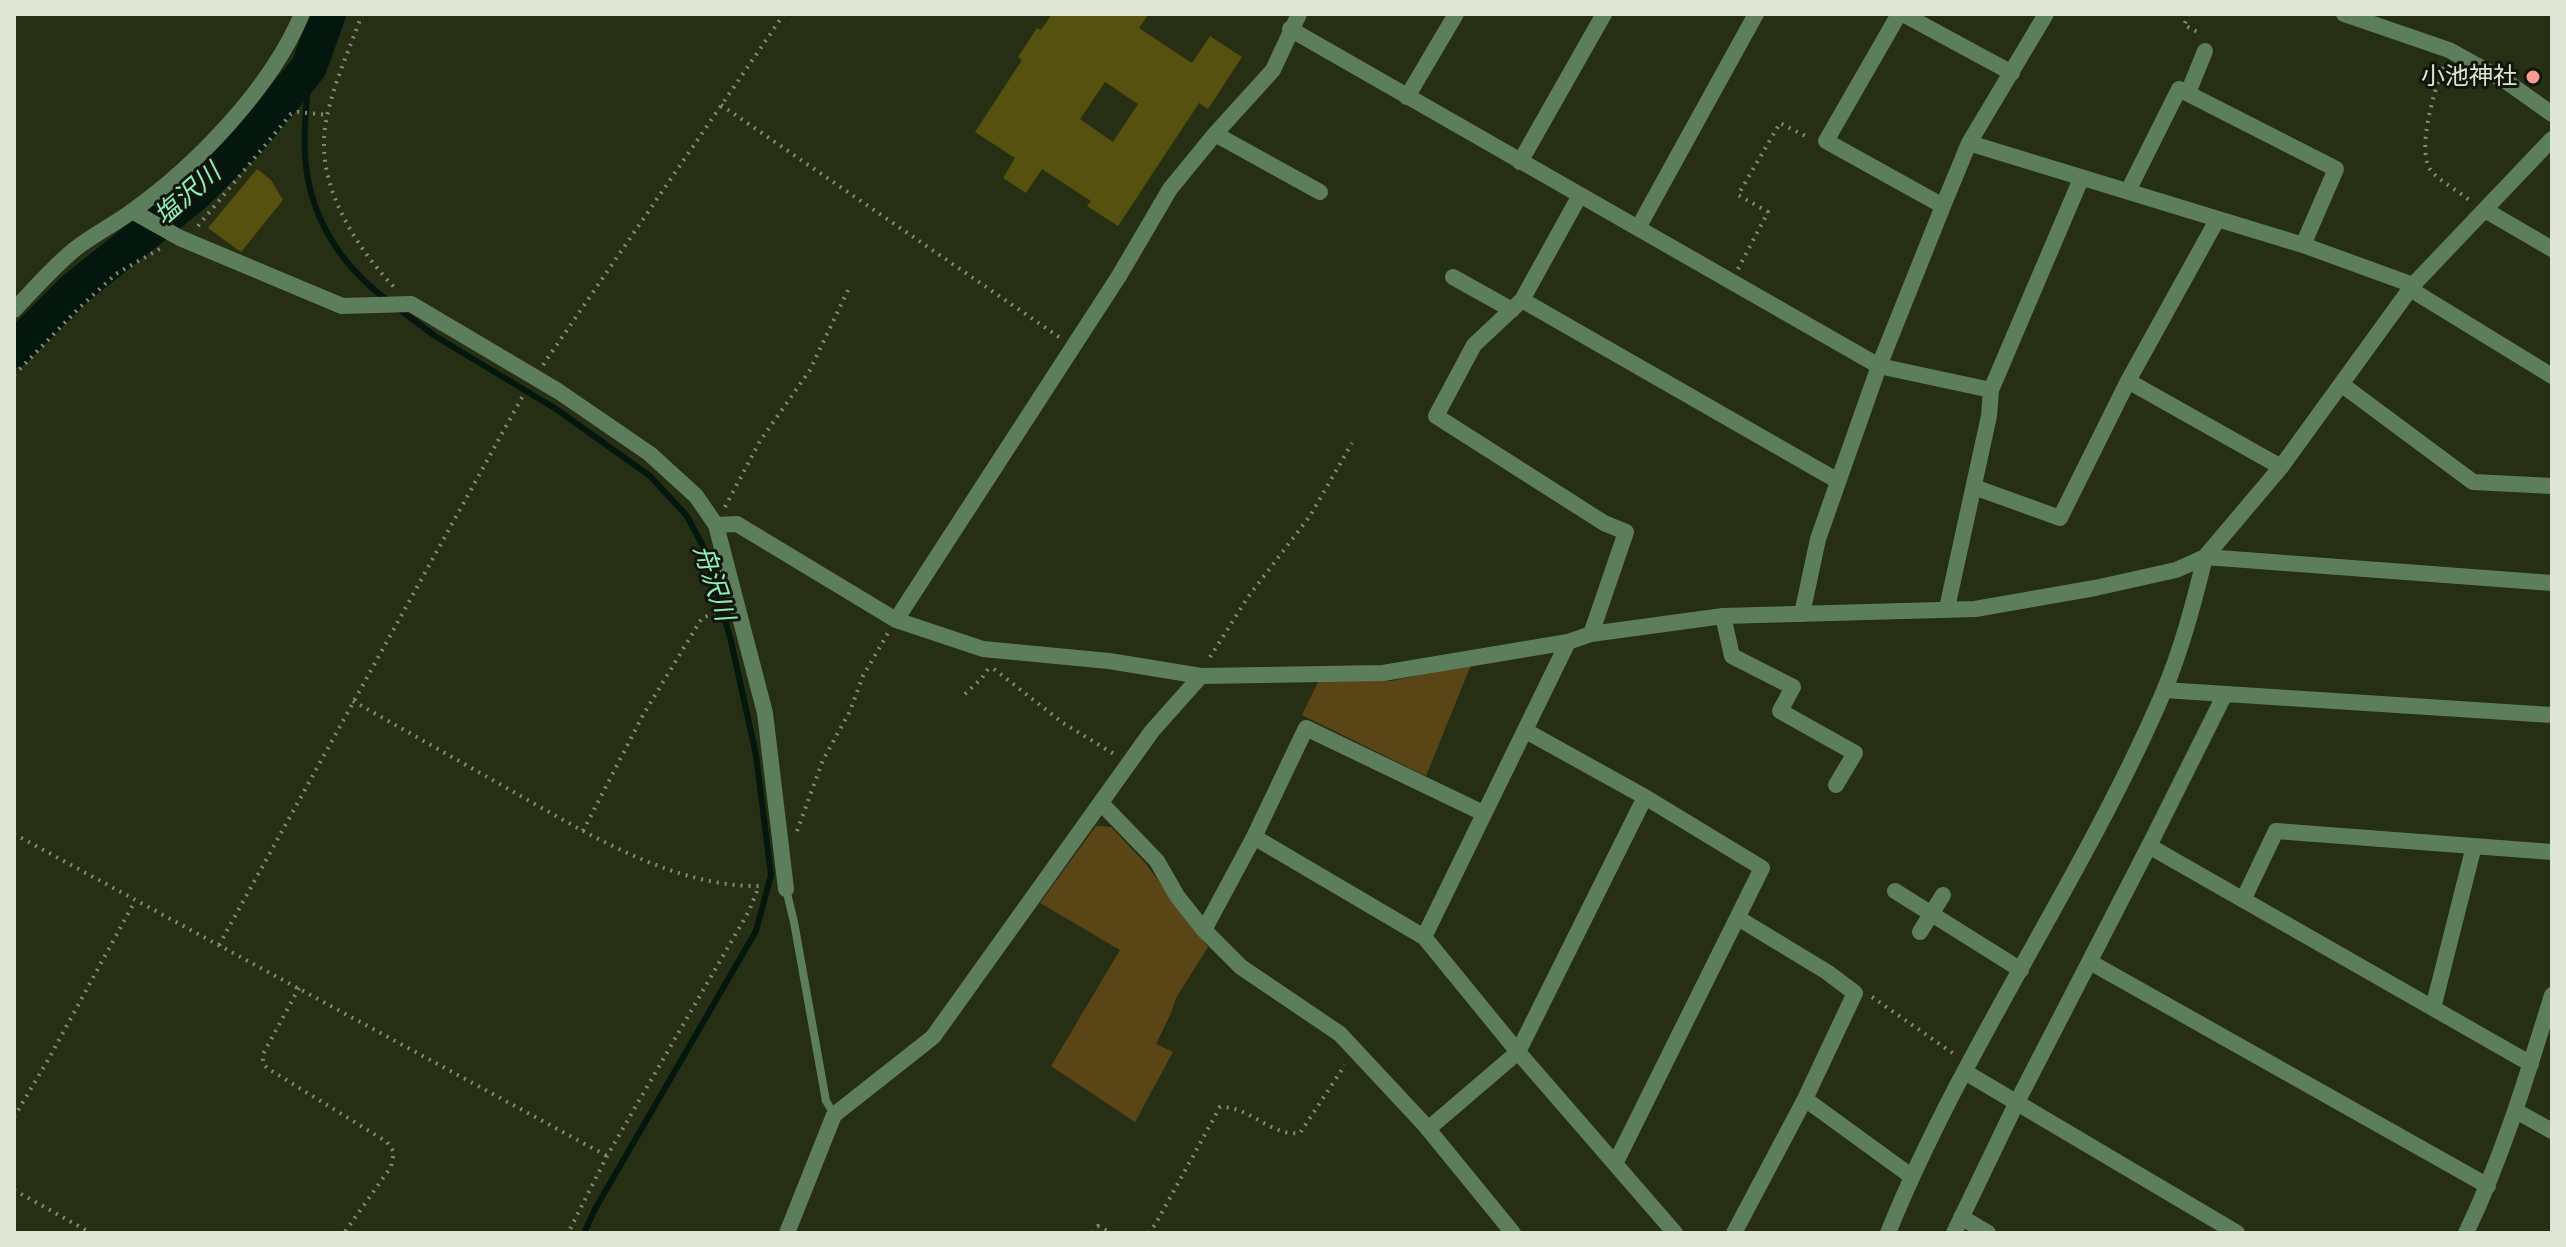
<!DOCTYPE html>
<meta charset="utf-8">
<style>
body{margin:0}
#map{position:relative;width:2566px;height:1247px;overflow:hidden;background:#262f14;font-family:"Work Sans",sans-serif}
canvas{display:block}
.frame{position:absolute;inset:0;border:16px solid #dee5d4;pointer-events:none}
</style>
<div id="map">
<canvas width="2566" height="1247"></canvas>
<div class="frame"></div>
</div>
<script>
const context = document.querySelector('canvas').getContext('2d');
context.lineJoin = 'round';
function fill(path, color) { context.fillStyle = color; context.fill(path, 'evenodd'); }
function strokePath(path, color, width, dash) { context.strokeStyle = color; context.lineWidth = width; context.lineCap = dash ? 'butt' : 'round'; context.setLineDash(dash || []); context.stroke(path); }
function write(font, color, halo, rows, align = 'center') {
  context.font = font + ' "Work Sans","Noto Sans JP",sans-serif'; context.lineWidth = 6; context.setLineDash([]); context.textBaseline = 'middle'; context.strokeStyle = halo; context.fillStyle = color; for (const [text, x, y, turn = 0] of rows) {
    context.save(); context.translate(x, y); context.rotate((+turn || 0) * Math.PI / 180); context.textAlign = isNaN(turn) ? turn : align; if (halo) context.strokeText(text, 0, 0); context.fillText(text, 0, 0); context.restore();
  }
}
fill(new Path2D(`
 M1471,665l-45,111 -124,-61 17,-35 72,1z
 M1096,826l15,1 35,37 62,83 -32,51 -5,15 -15,31 17,8 -38,70 -84,-56 69,-116 -80,-47z`), '#5a4516');
strokePath(new Path2D(`
 M309,67c-1,28 -6,58 -4,87 3,60 34,110 82,146
 M399,309l36,27 121,73 94,67 37,40 18,34 26,91 25,114 15,120 -15,56 -161,278 -11,24`), '#03170f', 6);
strokePath(new Path2D(`
 M14,350l61,-61 118,-94 54,-53 62,-75 19,-53`), '#03170f', 36);
fill(new Path2D(`
 M1052,14h97l-10,14 53,35 18,-27 32,21 -34,52 -9,-6 -81,123 -31,-20 4,-5 -49,-32 -16,24 -23,-15 12,-20 -40,-26 47,-72 -4,-3 19,-29 4,2zM1105,82l33,22 -25,38 -33,-23z
 M257,169l14,11 12,20 -42,52 -33,-24z`), '#56510f');
strokePath(new Path2D(`
 M362,14c-13,38 -38,89 -38,129 -1,53 36,109 71,145
 M2189,14l-5,11 15,8 -1,3
 M2443,67c-8,23 -29,87 -10,106 10,10 25,18 36,27
 M721,105l338,232
 M198,226l93,-112 7,-2 30,3
 M1738,269l30,-57 -30,-17 42,-72 29,15
 M543,365l241,-351
 M14,375l65,-67 37,-34 47,-27
 M725,507l35,-66 50,-71 38,-80
 M1210,657l38,-60 62,-81 42,-73
 M994,669l69,54 51,31
 M965,694l17,-16 8,-12
 M353,701c53,30 106,60 159,90 73,41 160,96 247,95l-10,25 -142,245 -39,77
 M583,831l60,-116 59,-97 20,-8
 M797,831l26,-71 27,-49 13,-35 25,-43
 M14,834l593,322
 M219,945l306,-553
 M299,988l-36,66v9l4,5 120,74 7,10 -3,15 -47,66
 M1872,997l82,57
 M14,1117l34,-57 87,-159
 M14,1190l77,43
 M1093,1233l5,-7 14,7
 M1148,1233l7,-8 65,-118c29,-1 52,30 80,26l45,-68`), '#838b76', 4, [2, 6]);
strokePath(new Path2D(`
 M786,889l8,33 32,179 8,13`), '#5d7e5c', 8);
strokePath(new Path2D(`
 M1899,14l-73,127 117,65
 M1903,14l109,59
 M2344,14l105,36 58,32 45,32
 M1290,29l589,337 112,24
 M2188,93l17,-42
 M1407,97l49,-83
 M1215,134l105,58
 M1969,143l334,102 110,40
 M1520,162l84,-148
 M2128,191l51,-102 157,80 -33,76
 M1580,195l-58,105 316,181
 M2485,210l67,39
 M132,211l48,27 162,68 69,-2 147,87 92,63 46,42 20,29 49,188 21,176
 M1638,228l118,-214
 M1453,277l59,33
 M2410,289l142,87
 M1522,300l-48,45 -38,71 168,107 22,9 -35,102
 M14,310c20,-21 39,-43 61,-61 18,-14 38,-24 56,-37 66,-47 140,-124 171,-198
 M2128,381l153,86
 M2341,384l132,98 79,4
 M1974,487l86,31 68,-137 89,-161
 M716,525l21,-1 159,96 87,29 126,12 92,15 182,-3 185,-31 23,-8 132,-18 252,-7 120,-21 81,-18 29,-13 76,-90 132,-182 139,-146
 M2205,557l347,26
 M1947,608l42,-192 2,-26 90,-211
 M1802,614l16,-75 61,-173 64,-160 26,-63 77,-129
 M1723,616l9,40 61,31 -13,24 75,42 -19,32
 M896,620l223,-344 51,-87 45,-55 58,-64 26,-56
 M2164,690l388,25
 M1526,731l119,66 117,71 -147,296
 M1102,804l55,57 20,35 27,34 37,37 99,67 84,90 89,109
 M1254,837l170,100 94,115 157,181
 M2149,846l76,-152
 M1895,891l126,79
 M2244,898l32,-67 276,21
 M1204,930l50,-93 52,-109 177,85
 M1920,932l23,-37
 M1424,937l144,-295
 M2090,962l398,224
 M2433,1008l41,-162
 M1965,1072l272,161
 M1805,1099l106,77
 M2516,1111l36,20
 M1428,1129l90,-77 127,-255
 M1961,1217l27,16
 M787,1233l47,-118 99,-78 219,-306 49,-55
 M1734,1233l71,-134 50,-106 -28,-21 -89,-54
 M1888,1233c76,-188 196,-355 276,-542 18,-43 30,-89 41,-134
 M1954,1233l62,-129 133,-258 382,218
 M2466,1233c37,-77 61,-157 86,-238`), '#5d7e5c', 16);
for (const [x, y, r, color] of [
 [2533,77,8,"#f59c92"]
]) { const dot = new Path2D(); dot.arc(x, y, r, 0, 2 * Math.PI); context.fillStyle = color; context.fill(dot); strokePath(dot, '#12160a', 3); }
write('24px', '#dee5d4', '#12160a', [
 ["小池神社",2517,77]
], 'right');
write('italic 26px', '#8cefc2', '#12160a', [
 ["塩沢川",188,195,-41],
 ["舟沢川",713,583,72]
]);
</script>
